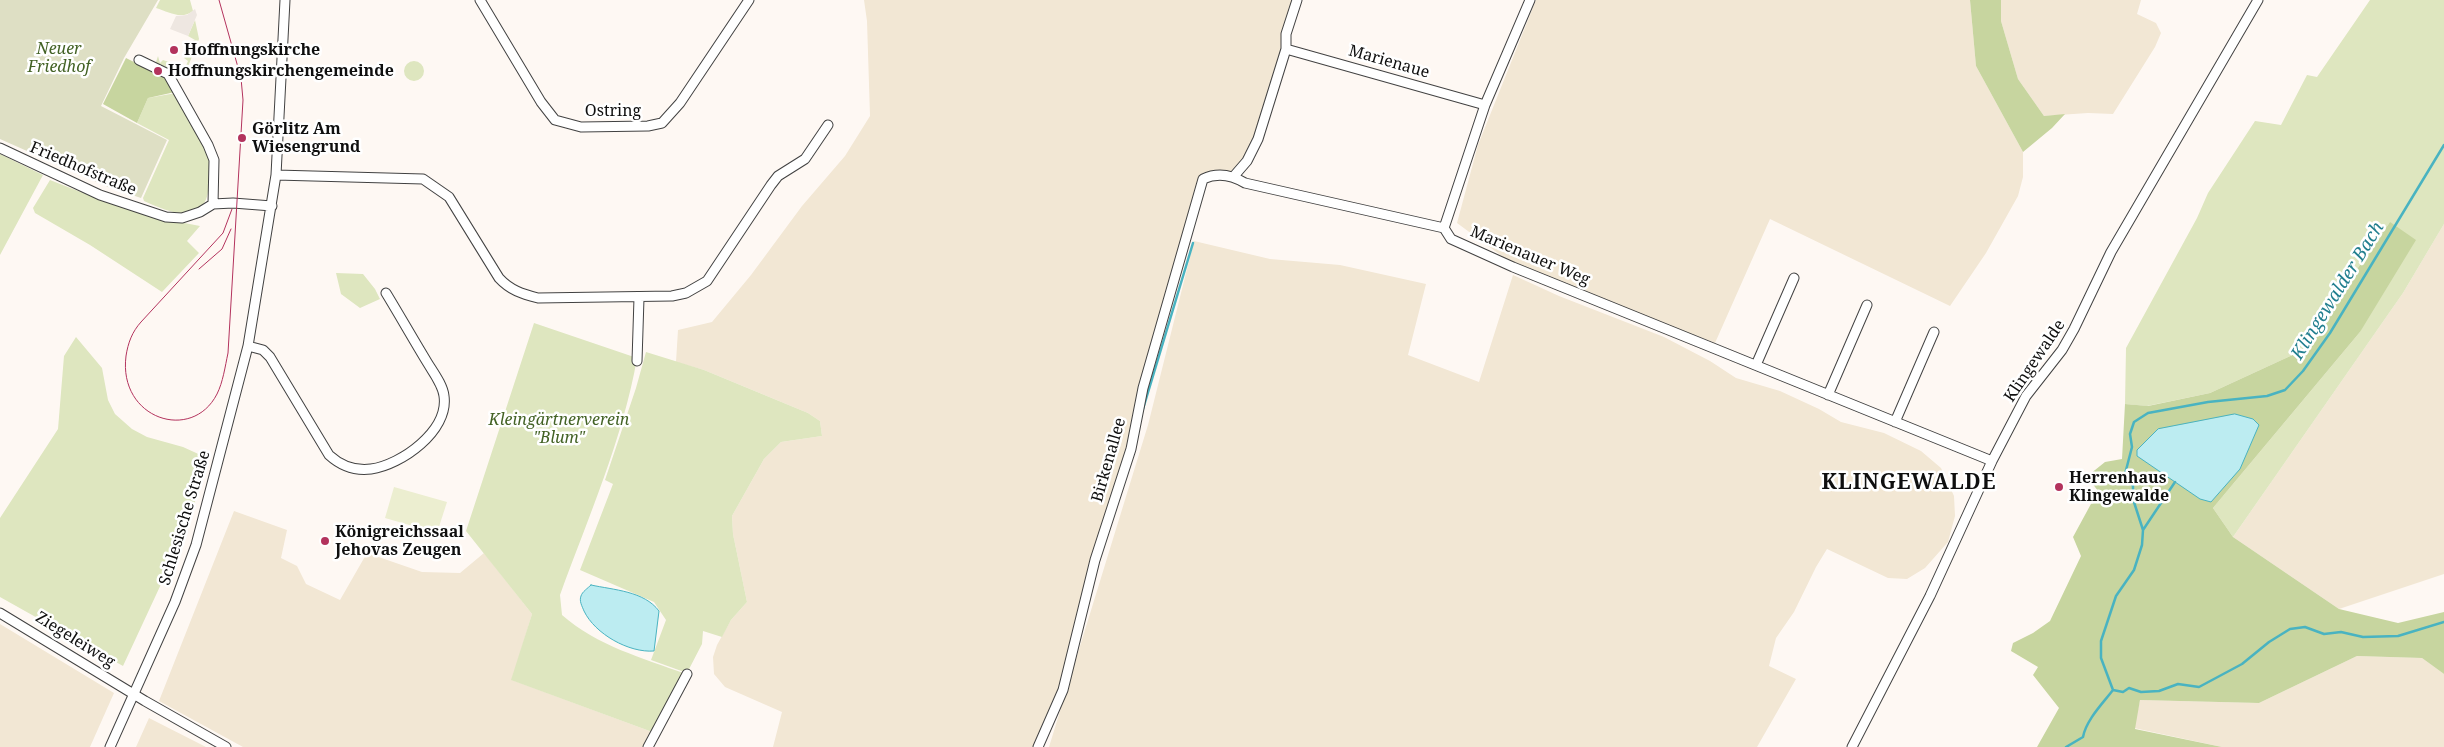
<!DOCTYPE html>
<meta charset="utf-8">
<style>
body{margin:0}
canvas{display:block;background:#fef8f3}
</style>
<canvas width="2444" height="747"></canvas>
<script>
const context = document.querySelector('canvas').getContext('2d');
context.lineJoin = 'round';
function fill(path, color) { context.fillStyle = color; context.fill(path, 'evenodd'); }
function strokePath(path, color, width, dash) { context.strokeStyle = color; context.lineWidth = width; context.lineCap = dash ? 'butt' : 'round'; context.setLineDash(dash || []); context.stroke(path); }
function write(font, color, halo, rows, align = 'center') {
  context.font = font + ' "Noto Serif",serif'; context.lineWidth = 5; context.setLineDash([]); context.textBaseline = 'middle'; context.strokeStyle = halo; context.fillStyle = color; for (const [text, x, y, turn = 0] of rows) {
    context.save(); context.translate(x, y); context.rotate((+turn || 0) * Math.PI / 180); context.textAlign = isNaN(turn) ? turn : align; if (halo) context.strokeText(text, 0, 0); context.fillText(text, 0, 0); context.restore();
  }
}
fill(new Path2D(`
 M864,0h431l-12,48 -28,89 -10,22 -12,15 -32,3 -74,272 -36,109 -32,130 -15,41 -10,18h-261l9,-35 -57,-25 -11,-13 -1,-17 4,-12 14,-25 16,-18 -14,-68 -1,-18 32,-57 17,-17 41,-6 -2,-15 -12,-8 -104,-43 -28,-8 2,-32 34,-8 39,-47 51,-69 43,-50 25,-40 -3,-95z
 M1536,0h434l6,66 47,86v25l-5,19 -32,57 -36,53 -180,-87 -55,124 -201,-78 -57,-42 21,-78z
 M2001,0h140l-4,14 19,9 5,10 -6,14 -42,67 -25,-1 -44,3 -26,-37 -17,-58z
 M2444,224v350l-105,35 -106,-72 170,-244z
 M1194,241l76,18 70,6 86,19 -18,71 71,27 34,-107 46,21 105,41 46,24 26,17 44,13 39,18 22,13 43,11 37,18 20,17 13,28 1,20 -7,26 -23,26 -18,11 -19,-1 -61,-29 -11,18 -22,45 -18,26 -7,28 27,13 -39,68h-708l99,-322z
 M234,511l53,19 -6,28 16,8 9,18 34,16 27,-47 55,19 38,1 24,-20 48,61 -20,66 143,53 -8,14h-404l-84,-46z
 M0,624l114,69 -24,54h-90z
 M2357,656l65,2 22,16v73h-222l-88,-19 6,-28 119,3z
 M149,718l57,29h-70z`), '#f2e7d4');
fill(new Path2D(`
 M160,0h30l3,11c-12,9 -24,1 -37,-3z
 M2370,0h74v224l-41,69 -170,244 -20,-29 147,-176 30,-110 -91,130 -89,41 -63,13 -22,-2 1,-56 71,-130 11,-25 47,-72 26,4 26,-50 10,2z
 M195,20l4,19 -14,35 -5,2 -25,-11 3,-9 2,7 3,-3 6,2 -2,4 5,2 2,-3 5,2 -1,4 6,-1 4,-9 -4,-3 3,-5h2l-2,-1 5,-6 -2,-1 2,-4 3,-1 -7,-4z
 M404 71a10 10 0 1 1 20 0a10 10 0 1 1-20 0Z
 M176,93c11,20 28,44 33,66 2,7 0,16 0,23 -1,45 -37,32 -65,19l-1,-3 26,-58 -32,-17 11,-25z
 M0,154l43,21 -43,80z
 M50,180c49,20 98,37 150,46l-13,15 12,12 -37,39 -72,-47 -55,-32 -2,-5z
 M336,273l27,1 12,15 5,10 -20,9 -19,-14z
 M534,323l103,35c-14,81 -49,160 -77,237l2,20c35,31 81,43 124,59l-31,59 -144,-53 21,-66 -66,-83z
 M76,337l26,31 6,32 7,14 17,15 15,8 36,10 22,10 1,13 -24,69 -59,127 -123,-69v-79l58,-89 6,-73z
 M646,352l58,18 104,43 12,8 2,15 -41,6 -17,17 -32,57 1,18 14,68 -16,18 -9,17 -19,-6 -1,13 -15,29 -36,-13 15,-40 -12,-18 -74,-32 33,-86 -8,-4 31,-92z`), '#dee6bf');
fill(new Path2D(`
 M1970,0h31v21l17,58 26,37 21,-2 -13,14 -29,24 -47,-86z
 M126,58l26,13 14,4 9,17 -27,6 -11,25 -34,-19z
 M2390,222l26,18 -56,92 -147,176 20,29 106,72 59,14 46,-11v62l-22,-16 -65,-2 -98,47 -119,-3 -5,29 87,18h-185l22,-39 -26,-33 5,-8 -27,-16 2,-8 20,-10 17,-12 31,-65 -8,-19 25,-46 -6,-8 -2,-9 15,-12 17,-3 3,-55 23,2 62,-13 89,-41z`), '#c7d59f');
fill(new Path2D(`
 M0,0h158l-34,58 -23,48 66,34 -26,58 -33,-11 -108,-48z`), '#dedfc4');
fill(new Path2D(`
 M394,487l53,15 -10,31 -52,-15z`), '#eceed0');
fill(new Path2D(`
 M195,9l2,6 -9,21 -18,-7 6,-13 11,-1z`), '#eee7e1');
const water = new Path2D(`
 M2235,414l18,5 6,6 -19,44 -29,33 -11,-3 -63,-43v-6l21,-21z
 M591,585c23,5 53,6 68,26l-5,40c-25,2 -59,-17 -70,-40 -2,-5 -5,-10 -3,-15 1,-4 7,-8 10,-11z`);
fill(water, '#bcecf1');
strokePath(water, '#49b3c1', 1);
strokePath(new Path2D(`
 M1143,409l50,-166
 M2143,530l32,-48
 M2113,690l10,2 6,-4 12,4 18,-1 19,-7 21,3 43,-23 27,-22 21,-13 15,-2 19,7 17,-2 22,5 35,-1 46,-14
 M2066,747l17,-10c3,-17 20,-34 30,-47l-12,-32v-17l15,-45 18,-26 8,-25 1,-15 -10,-31v-13l-8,-12 7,-27 -2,-13 4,-12 14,-9 60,-11 59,-6 18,-6 18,-19 27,-38 114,-188`), '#49b3c1', 2.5);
const street = new Path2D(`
 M480,0l61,102 14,18 26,7 67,-1 14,-3 18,-20 69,-103
 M1286,49l199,56
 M139,60l29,14 40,71 6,15 -1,44
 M0,148l100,47 66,22 16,1 18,-6 13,-8 20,-1 39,3
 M276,175l147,4 26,18 50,81c11,12 23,16 39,20l134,-2 14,-3 21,-12 64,-96 7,-9 27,-17 23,-34
 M1234,176l13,-15 11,-22 28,-90v-15l11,-34
 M1444,228l41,-123 45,-105
 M248,346l15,4 7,7 59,98c12,11 26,16 42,14 30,-4 78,-38 73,-73 -1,-11 -11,-24 -17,-34 -14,-23 -27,-46 -41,-69
 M637,361l2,-63
 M1756,365l38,-87
 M1828,395l39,-90
 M1895,422l39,-90
 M0,613l145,88 81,46
 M110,747l65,-145 21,-57 52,-199 28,-171 9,-175
 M648,747l39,-73
 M1038,747l25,-57 32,-130 36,-111 12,-61 60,-209c15,-7 29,-4 42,4l199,45 7,11 62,28 479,194
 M1852,747l78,-151 62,-135 34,-65 36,-46 12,-21 37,-77 147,-252`);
strokePath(street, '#424242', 11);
strokePath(street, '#fff', 9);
strokePath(new Path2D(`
 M219,0l22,78 2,22 -15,253c-3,14 -5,29 -11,41 -25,49 -99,25 -91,-38 2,-13 6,-24 15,-34l82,-89 9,-24
 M199,269l23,-20 9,-20`), '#b3335d', 1);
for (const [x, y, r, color] of [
 [174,50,5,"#b3335d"],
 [158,71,5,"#b3335d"],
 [242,138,5,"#b3335d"],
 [2059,487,5,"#b3335d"],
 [325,541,5,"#b3335d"]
]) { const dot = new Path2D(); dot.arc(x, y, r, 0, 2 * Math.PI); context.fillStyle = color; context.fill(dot); strokePath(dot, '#fff', 2); }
write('italic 16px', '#436225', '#fff', [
 ["Neuer",59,49],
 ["Friedhof",59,67],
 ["Kleingärtnerverein",559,420],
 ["\"Blum\"",559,438]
]);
write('bold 16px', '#0f0f0f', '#fff', [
 ["Hoffnungskirche",184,50],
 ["Hoffnungskirchengemeinde",168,71],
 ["Görlitz Am",252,129],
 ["Wiesengrund",252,147],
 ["Herrenhaus",2069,478],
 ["Klingewalde",2069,496],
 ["Königreichssaal",335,532],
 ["Jehovas Zeugen",335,550]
], 'left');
write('16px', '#0f0f0f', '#fff', [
 ["Marienaue",1389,62,16],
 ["Ostring",613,111],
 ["Friedhofstraße",83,169,23],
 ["Marienauer Weg",1530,256,23],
 ["Klingewalde",2035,361,-56],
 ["Birkenallee",1109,460,-74],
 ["Schlesische Straße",185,518,-73],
 ["Ziegeleiweg",75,640,32]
]);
write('italic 18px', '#227f8f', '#fff', [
 ["Klingewalder Bach",2338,291,-58]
]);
context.letterSpacing = '1px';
write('bold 21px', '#0f0f0f', '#fff', [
 ["KLINGEWALDE",1909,483]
]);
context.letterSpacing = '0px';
</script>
